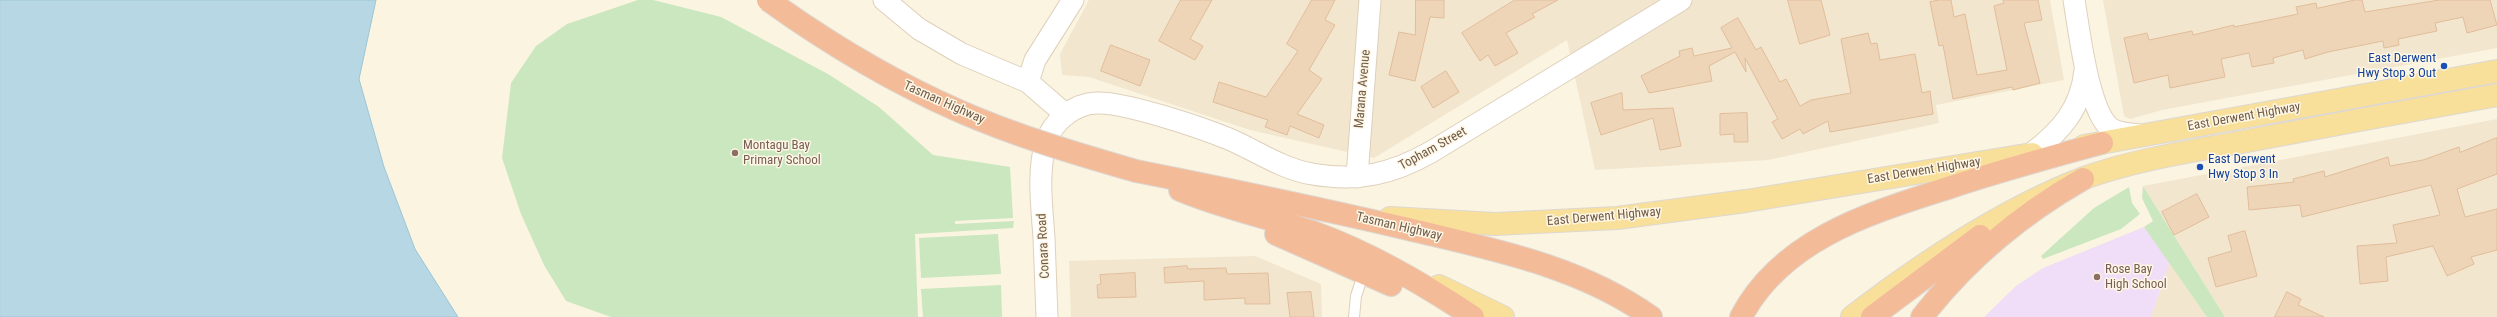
<!DOCTYPE html>
<style>
body{margin:0}
canvas{display:block;background:#fbf4e0}
</style>
<canvas width="2497" height="317"></canvas>
<script>
const context = document.querySelector('canvas').getContext('2d');
context.lineJoin = 'round';
function fill(path, color) { context.fillStyle = color; context.fill(path, 'evenodd'); }
function strokePath(path, color, width, dash) { context.strokeStyle = color; context.lineWidth = width; context.lineCap = dash ? 'butt' : 'round'; context.setLineDash(dash || []); context.stroke(path); }
function write(font, color, halo, rows, align = 'center') {
  context.font = font + ' "Roboto Condensed",sans-serif'; context.lineWidth = 3; context.setLineDash([]); context.textBaseline = 'middle'; context.strokeStyle = halo; context.fillStyle = color; for (const [text, x, y, turn = 0] of rows) {
    context.save(); context.translate(x, y); context.rotate((+turn || 0) * Math.PI / 180); context.textAlign = isNaN(turn) ? turn : align; if (halo) context.strokeText(text, 0, 0); context.fillText(text, 0, 0); context.restore();
  }
}
fill(new Path2D(`
 M1089,0h961l14,80 -128,25 3,18 -171,37 -173,10 -28,-130 -193,118 -124,-28 -161,-53 -27,-2 -2,-21z
 M2103,0h394v48l-335,62 -32,9 -6,-3z
 M2497,119v198h-272l-82,-131z
 M1255,256l66,28 1,33h-251l-2,-56z
 M2170,262l37,55h-56z`), '#f2e6cf');
fill(new Path2D(`
 M2144,227l26,35 -19,55h-167l32,-31 27,-18z`), '#f0ddf7');
fill(new Path2D(`
 M638,0h15l68,17 107,57 51,33 54,48 77,12 3,51 -58,3v3l59,-3 -1,7 -98,6 3,83h-307l-45,-16 -22,-36 -23,-51 -19,-56 9,-75 25,-37 31,-22z
 M2143,186l82,131h-18l-63,-90 9,-6 -11,-23z
 M2129,187l3,16 8,11 -19,15 -78,30 -2,-3 53,-48z
 M998,234l3,40 -80,4 -2,-40z
 M1001,285l1,32h-79l-2,-28z`), '#cbe7bf');
const water = new Path2D(`
 M0,0h376l-17,79 25,88 31,82 43,68h-458z`);
fill(water, '#b6d7e3');
strokePath(water, '#9cc5d5', 1);
const building = new Path2D(`
 M1181,0h31l-22,39 13,7 -8,14 -36,-19z
 M1312,0h23l-10,20 10,5 -26,45 13,9 -25,35 27,11 -5,13 -29,-12 -3,9 -22,-8 3,-7 -55,-18 6,-20 47,15 32,-46 -11,-7z
 M1416,0h28v18l-14,-1 -15,64 -26,-6 10,-43 16,3z
 M1515,0h43l-26,14 3,3 -29,16 12,20 -23,13 -7,-11 -8,6 -18,-28z
 M1788,0h33l9,35 -30,9z
 M1940,0h11l3,17 11,-3 12,61 30,-5 -13,-64 10,-3 -1,-3h35l4,20 -18,3 16,60 -27,7 -1,-3 -59,12 -10,-54 -4,1 -9,-44z
 M2355,0h7l3,12 74,-12h51l7,25 -30,8 -4,-16 -28,6 2,8 -39,8 1,6 -15,3 -1,-7 -55,11 -23,7 -2,-9 -30,8 1,5 -22,4 -3,-14 -28,6 4,18 -55,11 -2,-13 -34,8 -10,-45 23,-5 2,7 43,-9 1,4 41,-10v2l64,-13 -2,-7 20,-4 1,5z
 M1738,18l18,32 5,-3 19,35 6,-3 14,27 11,-6 40,-7 -10,-54 27,-6 3,11 6,-1 3,17 35,-6 7,39 8,-2 3,23 -103,18 -2,-11 -25,13 -3,-5 -18,10 -10,-17 6,-3 -33,-61 1,14 -11,-20 -26,14 3,15 -63,12 -8,-17 39,-20 -1,-5 13,-3 2,8 38,-8 -11,-20z
 M1111,45l39,15 -10,26 -39,-15z
 M1446,71l13,21 -26,16 -12,-21z
 M1622,93l1,17 50,-2 8,38 -21,4 -7,-32 -52,17 -10,-32z
 M1747,113l1,29h-14v-8l-14,1v-21z
 M2497,138v36l-40,15 8,28 32,-8v41l-26,7 3,7 -27,12 -14,-30 -47,11 2,24 -28,3 -3,-38 40,-3 -4,-18 47,-10 -9,-30 -129,32 -2,-12 -51,5 -2,-23 47,-5 -1,-3 31,-8 1,6 63,-20 2,9 33,-6 36,-13 1,5z
 M2197,194l12,23 -35,18 -12,-23z
 M2245,231l12,45 -41,11 -8,-29 24,-7 -4,-15z
 M1187,266l1,3 38,-1 1,6 41,-1 2,31h-25v-6l-41,2v-19l-39,2 -1,-15z
 M1135,273l1,24 -38,1 -1,-13 4,-1 -1,-9z
 M1311,292l3,25h-24l-3,-24z
 M2287,292l14,7 -3,6 26,12h-49z`);
fill(building, '#efd5b8');
strokePath(building, '#e1bd9a', 1);
const lane = new Path2D(`
 M1354,317l2,-21 8,-24`);
const street = new Path2D(`
 M884,0l35,29 43,25 66,28 38,33
 M2074,0c5,29 14,110 36,128 8,6 20,6 30,7
 M1028,82l7,-22 38,-60
 M2031,154c30,-23 50,-45 54,-84
 M1357,177l13,-177
 M1047,317c-1,-26 -2,-52 -3,-79 -2,-30 -7,-66 2,-96 7,-21 28,-38 50,-39 27,-2 106,25 133,36 28,12 53,30 83,35 46,8 80,0 119,-22l250,-152`);
const primary = new Path2D(`
 M2084,146l413,-75
 M1390,218l105,6 122,-6 129,-17 286,-47
 M1439,286l64,31
 M1852,317c69,-53 151,-108 232,-139 53,-19 109,-27 163,-37 83,-16 167,-31 250,-46`);
const highway = new Path2D(`
 M1136,171c91,18 182,37 272,58 83,20 172,37 243,88
 M1180,190c44,19 92,28 138,44 54,20 107,51 155,83
 M1276,234l115,51
 M1741,317c41,-78 129,-104 207,-129 51,-17 102,-31 154,-45
 M1872,317l108,-81
 M1922,317c44,-57 98,-102 161,-138`);
strokePath(lane, '#ded0bc', 12);
strokePath(street, '#ded0bc', 23);
strokePath(primary, '#ddd8d3', 24);
strokePath(highway, '#ddd8d3', 24);
strokePath(lane, '#fff', 10);
strokePath(street, '#fff', 21);
strokePath(primary, '#f8e09a', 22);
strokePath(highway, '#f4bb98', 22);
const highwayBridge = new Path2D(`
 M768,0c60,43 123,81 191,111 57,25 118,43 177,60`);
strokePath(highwayBridge, '#ddd8d3', 24, []);
strokePath(highwayBridge, '#f4bb98', 22);
for (const [x, y, r, color] of [
 [2444,66,4,"#1a4fb4"],
 [735,153,4,"#8d6e63"],
 [2200,167,4,"#1a4fb4"],
 [2097,277,4,"#8d6e63"]
]) { const dot = new Path2D(); dot.arc(x, y, r, 0, 2 * Math.PI); context.fillStyle = color; context.fill(dot); strokePath(dot, '#fef7e5', 1.5); }
write('13px', '#164399', '#fef7e5', [
 ["East Derwent",2436,59],
 ["Hwy Stop 3 Out",2436,74],
 ["East Derwent",2208,160,"left"],
 ["Hwy Stop 3 In",2208,175,"left"]
], 'right');
write('13px', '#705b48', '#fef7e5', [
 ["Marana Avenue",1363,89,-85],
 ["Tasman Highway",944,103,24],
 ["East Derwent Highway",2244,117,-10],
 ["Topham Street",1433,149,-29],
 ["East Derwent Highway",1924,171,-9],
 ["East Derwent Highway",1604,217,-5],
 ["Tasman Highway",1399,227,13],
 ["Conara Road",1044,246,-93]
]);
write('13px', '#785e54', '#fef7e5', [
 ["Montagu Bay",743,146],
 ["Primary School",743,161],
 ["Rose Bay",2105,270],
 ["High School",2105,285]
], 'left');
</script>
